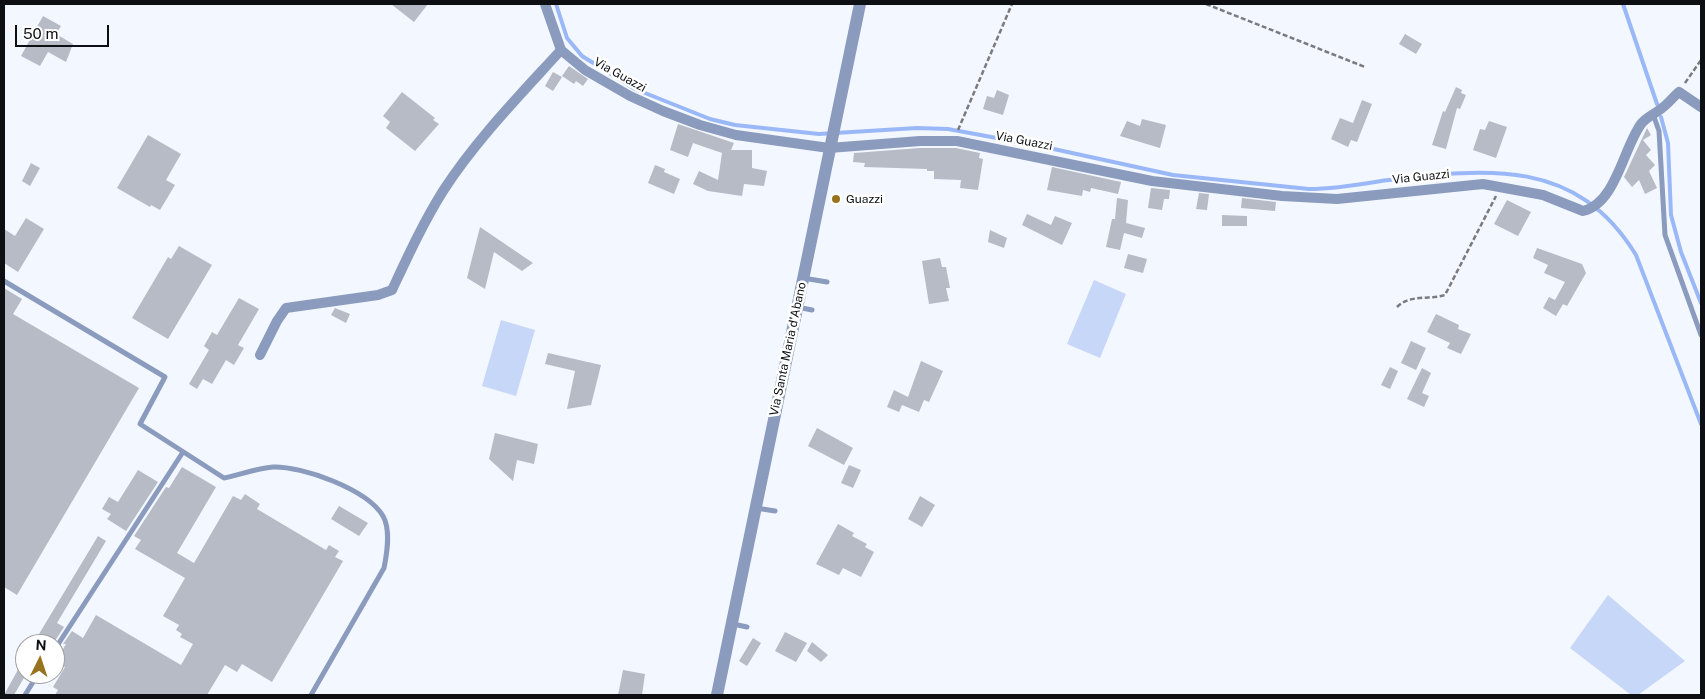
<!DOCTYPE html>
<style>
body{margin:0}
#map{position:relative;width:1705px;height:699px;overflow:hidden;background:#f3f7ff;font-family:"Public Sans",sans-serif}
canvas{display:block}
.frame{position:absolute;inset:0;border:5px solid #0d0f12;pointer-events:none}
.north{position:absolute;left:15px;top:634px;width:50px;height:50px;box-sizing:border-box;background:#fff;border:1px solid #9e9fa0;border-radius:50%;rotate:4deg;font-size:14px;font-weight:700;line-height:20px;text-align:center;color:#0d0f12}
.north::after{content:'';display:block;margin:auto;width:18px;height:22px;background:#96731c;clip-path:polygon(50% 0,100% 100%,50% 72%,0 100%)}
.scale{position:absolute;left:15px;top:25px;width:94px;height:22px;box-sizing:border-box;border:2px solid #0d0f12;border-top:0;padding-left:6px;font-size:15px;line-height:18px;white-space:nowrap;color:#0d0f12;-webkit-text-stroke:4px #fff;paint-order:stroke}
</style>
<div id="map">
<canvas width="1705" height="699"></canvas>
<div class="frame"></div>
<div class="north">N</div>
<div class="scale">50 m</div>
</div>
<script>
const context = document.querySelector('canvas').getContext('2d');
context.lineJoin = 'round';
function fill(path, color) { context.fillStyle = color; context.fill(path, 'evenodd'); }
function strokePath(path, color, width, dash) { context.strokeStyle = color; context.lineWidth = width; context.lineCap = dash ? 'butt' : 'round'; context.setLineDash(dash || []); context.stroke(path); }
function write(font, color, halo, rows, align = 'center') {
  context.font = font + ' "Public Sans",sans-serif'; context.lineWidth = 5; context.setLineDash([]); context.textBaseline = 'middle'; context.strokeStyle = halo; context.fillStyle = color; for (const [text, x, y, turn = 0] of rows) {
    context.save(); context.translate(x, y); context.rotate((+turn || 0) * Math.PI / 180); context.textAlign = isNaN(turn) ? turn : align; if (halo) context.strokeText(text, 0, 0); context.fillText(text, 0, 0); context.restore();
  }
}
fill(new Path2D(`
 M1094,280l32,14 -26,64 -33,-14z
 M501,320l34,10 -19,66 -34,-10z
 M1608,595l77,66 -47,34h-7l-61,-47z`), '#c7d7f7');
strokePath(new Path2D(`
 M556,4l11,34 15,18 53,33 75,30 25,6 84,9 98,-6 31,1 92,17 133,29 136,14c25,0 48,-4 72,-8 101,-12 194,-26 255,74l65,169
 M1623,4l34,100
 M1661,117l7,26 3,72 10,37 20,51`), '#9ab8f7', 4);
fill(new Path2D(`
 M391,4h37l-14,18z
 M43,16l18,10 -5,8 17,10 -7,18 -18,-10 -8,14 -19,-10z
 M1405,34l17,10 -6,10 -17,-10z
 M569,66l19,13 -5,7 -7,-5 -2,3 -12,-8z
 M553,72l9,5 -9,14 -8,-5z
 M1456,87l6,3 -1,3 5,2 -6,14 -3,-1 -11,41 -14,-4 11,-34 2,1z
 M997,90l12,5 -6,20 -20,-6 4,-13 7,2z
 M402,92l33,26 -2,2 6,4 -24,27 -29,-23 4,-6 -7,-6z
 M1362,100l10,4 -15,38 -6,-2 -3,7 -17,-8 9,-21 13,5z
 M1142,119l24,6 -6,23 -40,-12 7,-15 13,5z
 M1489,121l18,6 -11,31 -23,-8 7,-21 5,1z
 M678,124l56,19 -3,7h21v18l15,3 -3,15 -20,-2 -2,12 -34,-5 -15,-7 6,-13 19,9 4,-27 -29,-10 -5,14 -18,-7z
 M1647,128l4,7 -8,5 8,10 -5,5 9,10 -6,6 8,17 -12,6 -6,-14 -7,7 -8,-10z
 M148,135l33,19 -15,26 9,5 -15,25 -9,-5 -1,2 -33,-19z
 M920,148h36l24,5 -1,5 4,1 -5,31 -18,-2 1,-8 -27,-1v-8h-7v-2l-63,-2 1,-4 -12,-1 1,-9z
 M31,163l9,5 -10,18 -8,-5z
 M655,165l10,4 -1,3 16,7 -6,15 -26,-11z
 M1052,167l69,15 -3,12 -27,-6 -1,4 -7,-2 -1,6 -35,-6z
 M1151,188l19,2 -1,9h-5l-2,11 -14,-2z
 M1199,193l10,1 -2,16 -11,-1z
 M1117,198l11,2 -2,23 19,5 -3,10 -18,-5 -4,17 -14,-3 6,-28h3z
 M1242,198l34,4 -1,9 -34,-3z
 M1507,200l24,12 -13,24 -24,-12z
 M1027,214l24,11 4,-9 17,7 -10,22 -40,-20z
 M1222,215l25,1v10h-25z
 M26,218l18,11 -26,43 -14,-9v-34l11,7z
 M480,227l53,36 -11,8 -28,-19 -9,37 -18,-11z
 M990,230l17,8 -3,10 -16,-6z
 M179,246l33,19 -44,74 -36,-21 36,-61 3,2z
 M1537,248l45,16 4,9 -19,33 -12,-6 10,-18 -21,-9 4,-8 -15,-7z
 M1128,254l19,5 -4,14 -19,-5z
 M940,258l2,9h4l4,21h-4l3,13 -20,3 -7,-43z
 M4,288l18,11 -9,15 126,74 -122,207 -13,-8z
 M1549,297l14,7 -7,12 -13,-8z
 M239,298l20,11 -21,36 6,3 -10,17 -8,-5 -14,24 -9,-5 -6,10 -8,-5 20,-34 -5,-4 8,-14 5,3z
 M335,308l15,6 -4,9 -15,-8z
 M1436,314l23,11 -1,4 13,5 -10,20 -14,-6 3,-5 -23,-11z
 M1411,341l15,7 -10,22 -15,-7z
 M548,353l53,12 -10,40 -24,4 8,-38 -30,-7z
 M921,361l22,10 -14,31 -5,-2 -5,12 -17,-7 -3,7 -12,-5 7,-17 14,7z
 M1390,367l8,4 -8,18 -9,-4z
 M1422,368l9,5 -9,20 7,3 -5,11 -17,-8z
 M817,428l36,20 -9,17 -36,-19z
 M495,433l43,11 -4,20 -17,-4 -4,21 -24,-22z
 M849,465l12,5 -8,18 -12,-5z
 M182,467l34,20 -39,66 17,10 39,-67 8,4 4,-6 15,10 -3,5 69,41 3,-5 10,6 -4,6 8,4 -71,121 -30,-18 -5,8 -12,-7 -18,30h-152l3,-5 -5,-3 12,-20 -9,-6 10,-17h-3l9,-13 11,7 13,-23 85,50 12,-21 -13,-7 2,-3 -6,-4 3,-5 -16,-9 22,-38 -50,-29 6,-9 -7,-4 32,-49 3,1z
 M138,470l20,12 -32,49 -19,-12 4,-5 -9,-5 7,-12 9,5z
 M920,496l15,9 -13,22 -14,-8z
 M339,506l29,17 -9,13 -28,-17z
 M838,524l16,9 -2,3 15,8 -2,3 9,5 -13,25 -18,-9 -4,7 -23,-11z
 M98,536l8,5 -49,82 7,4 -11,17h-20z
 M785,632l22,11 -11,19 -21,-11z
 M753,638l8,5 -14,23 -8,-5z
 M812,642l16,13 -7,7 -14,-11z
 M25,657v19l-11,19h-10z
 M623,670l22,4 -3,21h-24z`), '#b6bbc5');
strokePath(new Path2D(`
 M1206,4l159,63
 M1685,83l16,-23
 M958,130l54,-126
 M1397,307c13,-13 32,-7 48,-12l51,-99`), '#787b80', 2.5, [5, 2.5]);
strokePath(new Path2D(`
 M1653,114l6,17 6,104 36,100
 M803,278l24,4
 M4,281l161,96 -25,47 84,54c15,-3 33,-10 49,-11 29,-1 94,22 110,49 8,14 4,37 1,52l-73,127
 M797,307l15,3
 M756,508l19,3
 M733,624l14,3
 M55,649l128,-197
 M25,695l13,-21`), '#8b9bbe', 5);
strokePath(new Path2D(`
 M545,4l16,46 24,20 45,26 33,15 37,14 36,10 93,13 91,-7h37l195,40 130,15 55,3 146,-15 60,11 40,16c33,-8 40,-62 58,-87 5,-7 14,-10 21,-16 6,-4 11,-11 17,-16l22,15
 M260,355l17,-34 9,-13 92,-13 14,-5c16,-34 31,-67 51,-99 33,-51 77,-96 118,-141`), '#8b9bbe', 10);
strokePath(new Path2D(`
 M717,695l143,-691`), '#8b9bbe', 12);
for (const [x, y, r, color] of [
 [836,199,5,"#96731c"]
]) { const dot = new Path2D(); dot.arc(x, y, r, 0, 2 * Math.PI); context.fillStyle = color; context.fill(dot); strokePath(dot, '#fff', 2); }
write('12px', '#0d0f12', '#fff', [
 ["Via Guazzi",620,75,29],
 ["Via Guazzi",1024,141,11],
 ["Via Guazzi",1421,177,-6],
 ["Via Santa Maria d'Abano",788,349,-78]
]);
write('12px', '#0d0f12', '#fff', [
 ["Guazzi",846,199]
], 'left');
</script>
